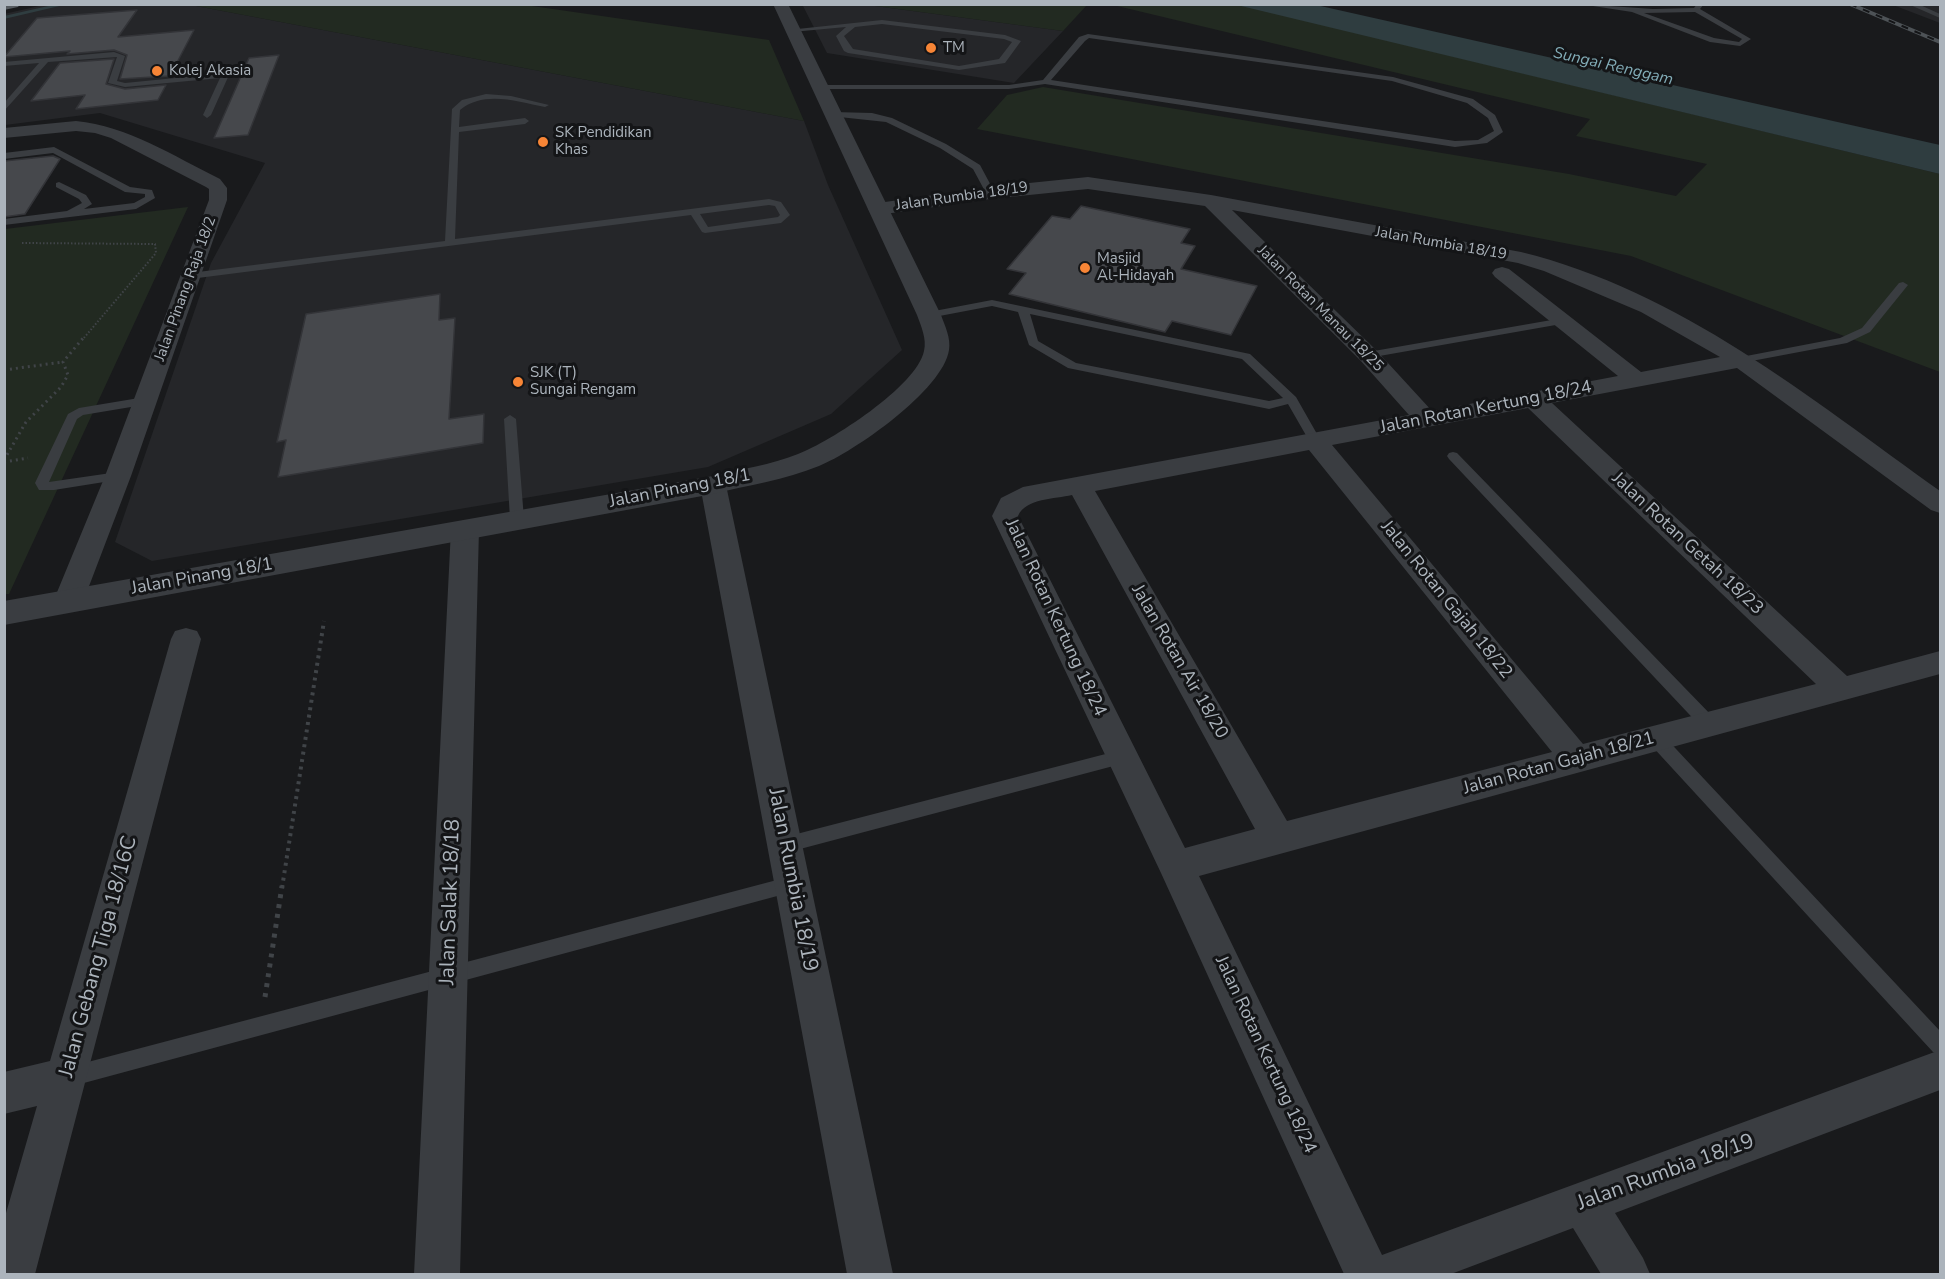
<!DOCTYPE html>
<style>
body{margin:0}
#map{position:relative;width:1945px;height:1279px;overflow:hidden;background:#191a1c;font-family:"Nunito Sans",sans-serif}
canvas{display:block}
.frame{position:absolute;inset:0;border:6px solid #acb4bc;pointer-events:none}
</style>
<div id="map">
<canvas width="1945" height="1279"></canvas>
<div class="frame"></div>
</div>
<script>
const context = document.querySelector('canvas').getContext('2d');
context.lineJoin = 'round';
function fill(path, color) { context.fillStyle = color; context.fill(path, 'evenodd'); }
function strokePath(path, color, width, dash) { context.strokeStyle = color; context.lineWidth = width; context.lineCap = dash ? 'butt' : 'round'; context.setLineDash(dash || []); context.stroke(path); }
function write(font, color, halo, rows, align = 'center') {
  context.font = font + ' "Nunito Sans",sans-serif'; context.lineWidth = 6; context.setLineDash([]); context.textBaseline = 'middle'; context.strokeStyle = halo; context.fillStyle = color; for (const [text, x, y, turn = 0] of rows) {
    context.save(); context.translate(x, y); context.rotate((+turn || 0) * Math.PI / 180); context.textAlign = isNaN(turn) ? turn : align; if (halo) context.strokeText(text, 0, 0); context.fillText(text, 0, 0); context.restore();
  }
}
fill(new Path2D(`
 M48,4l143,1 613,116 24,64 74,165 -71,64 -123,53 -556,94 -37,-19 96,-279 54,-100 -165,-50 -95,12 -1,-111z
 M829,4l39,1 195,26 -49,52 -187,-30 -24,-47z
 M1893,5h47v18z`), '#252629');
fill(new Path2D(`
 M1237,4l703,170v198l-309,-116 -654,-127 30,-34 36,-8 526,87 107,22 31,-32 -131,-28 14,-17 -477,-114z
 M525,5l244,35 35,81 -613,-116z
 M868,5h219l-24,26z
 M188,207l-179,387h-4v-365z`), '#222a21');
fill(new Path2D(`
 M1237,5h79l624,140v29z`), '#2f3d40');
fill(new Path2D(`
 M57,4h11l-64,15v-3z`), '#2f3d40');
const building = new Path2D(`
 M137,10l-19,27 76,-7 -24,46 -50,3 7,-24 -13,-5 -47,4 3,-3 -66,6 33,-39z
 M279,55l-31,80 -34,3 35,-80z
 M114,59l-8,25 19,5 41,-4 -8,15 -82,9 9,-14 -54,6 29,-38z
 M53,156l7,3 -35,55 -21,3v-56z
 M1081,206l109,23 -9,14 14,3 -14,23 76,17 -26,49 -59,-14 -7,11 -156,-38 17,-21 -19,-4 45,-53 18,3z
 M440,294l-1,26 16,-2 -6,101 35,-5 -1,29 -205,34 8,-37 -9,2 29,-128z`);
fill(building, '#46484c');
strokePath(building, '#333438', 1.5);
strokePath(new Path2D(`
 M22,243l133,1 1,9 -73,86`), '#404448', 2, [1.5, 2]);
strokePath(new Path2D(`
 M4,370l59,-8
 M4,460l22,-38 35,-35 7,-12 -5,-13 21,-25
 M4,462l24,-4`), '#404448', 3, [2, 4]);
strokePath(new Path2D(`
 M282,888l42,-267`), '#404448', 4, [3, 4.5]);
strokePath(new Path2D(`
 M265,997l17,-111`), '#404448', 5, [4, 6]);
fill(new Path2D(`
 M1580,4l73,5 41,-1 3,-4h7l-4,5 51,30 -11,7 -30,-4 -78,-30zM1695,12l47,27 -3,3 -25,-4 -70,-25z
 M1908,4h10l22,10v4z
 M882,20l123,15 16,6 -16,22 -46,7 -111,-17 -4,-2 -8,-15 10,-9 -54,5 -4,-2zM882,24l122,15 8,3 -13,17 -40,7 -106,-17 -9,-13 11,-9z
 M1088,34l305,43 80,22 22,16 8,17 -16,11 -32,4 -410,-63 -36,5h-189l-4,-2 4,-2h189l34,-5 36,-43zM1089,38l303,43 75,22 21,15 6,13 -16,9 -23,1 -404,-61 34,-39z
 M114,52l11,4 -8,25 8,2 100,-10 4,2 -18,40 -4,3 -4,-3 17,-37 -95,9 -17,-4 9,-26 -69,5 -44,49v-8l35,-40 -35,3v-4z
 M486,94l25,2 38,9 -4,2c-28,-5 -60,-17 -85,3l-1,17 66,-9 4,3 -4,3 -66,8 -4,107 314,-40 12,3 9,13 -9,8 -76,10 -3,-1 -11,-17 -501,64 -5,-3 5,-3 255,-32 7,-132 10,-9zM769,205l6,1 5,9 -2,2 -70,10 -8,-13z
 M833,112l39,1 20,5 54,26 34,21 15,28 -8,2 -14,-26 -33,-21 -54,-26 -56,-6v-4z
 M54,147l76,40 22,3 3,8 -19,11 -132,16v-6l63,-8 15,-8 -3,-4 -23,-12v-4l3,-1 27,13 6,9 -8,5 50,-6 11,-6v-3l-20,-2 -72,-39 -49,6v-6z
 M1903,282l5,3 -38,47 -23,11 -106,20 -6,-3 6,-3 99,-19 22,-10 37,-45z
 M992,300l258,54 46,43 25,44 -6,4 -4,-1 -23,-40 -19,5 -201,-41 -39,-23 -11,-33 -26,-6 -63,12 -5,-3 5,-3zM1030,314l212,45 41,39 -14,3 -193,-38 -38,-22z
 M1563,318l5,3 -1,2 -199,35 -6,-3 6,-3z
 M145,397l4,1v6l-66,11 -6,4 -28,63 69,-10 5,1 1,3 -1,3 -69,11h-15l-4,-7 33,-69 11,-6z
 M510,415l6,4 8,100 -7,4 -7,-4 -6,-100z
 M1453,452l4,1 258,266 2,5 -2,5 -6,1 -6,-1 -254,-270 -2,-3 2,-3z
 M1656,732l6,2 278,297v24l-7,-3 -283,-308 -2,-5 2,-5z
 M1121,750l6,2 2,5 -2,5 -6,2 -336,89 -6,-3 -3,-5 3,-5 6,-3z
 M792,876l6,2 3,6 -3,6 -6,2 -723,195 -7,-3 -3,-7 3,-7 7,-3z`), '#3a3d41');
fill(new Path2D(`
 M76,121c52,5 97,35 144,58l7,9v12l-96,276 -48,126 -5,7 -10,3 -10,-3 -5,-7 52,-126 104,-276v-11l-3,-2 -95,-49 -16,-5 -19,-2 -72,7v-10z
 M1088,177l123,18 310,57c159,39 289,146 419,239v22l-9,-3 -194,-142 -185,35 295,273 93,-25v23l-741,202 183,379 558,-205v40l-325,123 28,45 7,16h-49l-28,-46 -122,46h-107l-183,-401 -169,-357 9,-18 22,-11 386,-72 -49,-55 -155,-154 -117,-17 -98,10 -112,16 -7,-2 -3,-4 3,-4 7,-2 112,-16zM1232,210l286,53 26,8 97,41 79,45 -79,15 -132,-103 -7,-2 -7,2 -3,4 3,4 123,99 -186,35 -56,-61zM1528,408l288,276 -233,60 -251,-299zM1309,450l243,302 -265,69 -192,-330zM1072,495l183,334 -70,19 -167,-332c8,-18 37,-17 54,-21z
 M713,477l9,2 4,6 167,789h-46l-147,-789 4,-6z
 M465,520l10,3 4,6 -19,745h-46l37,-745 4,-6z
 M186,628l11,3 4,8 -166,635h-31v-54l33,-114 -33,8v-42l46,-11 121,-422 4,-8z`), '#3a3d41');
fill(new Path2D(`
 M773,4h15l153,311c4,11 10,23 8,35 -6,40 -95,102 -130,116 -34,14 -71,19 -106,28l-709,131v-24l709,-125c28,-7 58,-11 85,-22 32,-12 119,-68 126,-103 3,-12 -3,-25 -7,-36z`), '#3a3d41');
fill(new Path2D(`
 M4,4h16l-2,3 -14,3z`), '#565b60');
const rail = new Path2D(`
 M1850,4l90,38`);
strokePath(rail, '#4d5256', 4);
strokePath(rail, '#141517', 2, [7]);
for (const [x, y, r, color] of [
 [931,48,6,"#f78536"],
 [157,71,6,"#f78536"],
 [543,142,6,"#f78536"],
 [1085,268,6,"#f78536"],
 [518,382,6,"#f78536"]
]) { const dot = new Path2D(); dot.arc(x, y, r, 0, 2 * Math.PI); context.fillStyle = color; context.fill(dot); strokePath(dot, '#141517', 2); }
write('15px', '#acb4bc', '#141517', [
 ["TM",943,48],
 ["Kolej Akasia",169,71],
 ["SK Pendidikan",555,133],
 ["Khas",555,150],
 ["Masjid",1097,259],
 ["Al-Hidayah",1097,276],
 ["SJK (T)",530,373],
 ["Sungai Rengam",530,390]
], 'left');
write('15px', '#acb4bc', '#141517', [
 ["Jalan Rumbia 18/19",962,197,-8],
 ["Jalan Rumbia 18/19",1441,244,10],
 ["Jalan Pinang Raja 18/2",186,289,-70],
 ["Jalan Rotan Manau 18/25",1320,309,45]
]);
write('italic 16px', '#82acb7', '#141517', [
 ["Sungai Renggam",1613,67,13]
]);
write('18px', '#acb4bc', '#141517', [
 ["Jalan Rotan Kertung 18/24",1486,408,-11],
 ["Jalan Pinang 18/1",680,489,-11],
 ["Jalan Rotan Getah 18/23",1687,544,43],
 ["Jalan Pinang 18/1",202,577,-10],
 ["Jalan Rotan Gajah 18/22",1446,600,51],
 ["Jalan Rotan Kertung 18/24",1055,618,65],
 ["Jalan Rotan Air 18/20",1179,662,60],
 ["Jalan Rotan Gajah 18/21",1559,764,-15],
 ["Jalan Rotan Kertung 18/24",1265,1055,65]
]);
write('21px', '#acb4bc', '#141517', [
 ["Jalan Rumbia 18/19",792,880,79],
 ["Jalan Salak 18/18",451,902,-88],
 ["Jalan Gebang Tiga 18/16C",99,957,-75],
 ["Jalan Rumbia 18/19",1666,1173,-20]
]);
</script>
